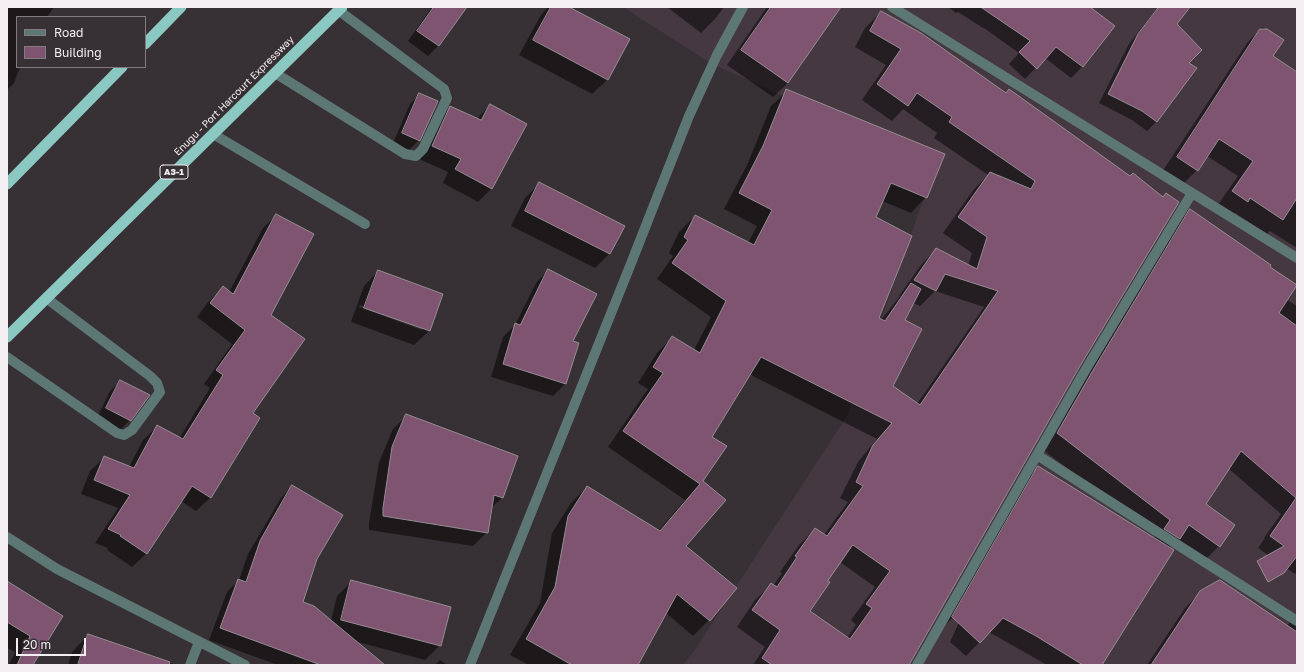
<!DOCTYPE html>
<style>
body{margin:0}
#map{position:relative;width:1304px;height:672px;overflow:hidden;background:#373034;font-family:"Golos Text",sans-serif}
canvas{display:block}
.frame{position:absolute;inset:0;border:8px solid #f3eff2;pointer-events:none}
.legend{position:absolute;left:16px;top:16px;width:130px;height:52px;box-sizing:border-box;background:#373034;border:1px solid #827c80;margin:0;padding:5px 7px;list-style:none;font-size:12px;color:#f3eff2}
.legend li{display:flex;align-items:center;gap:8px;height:20px}
.legend b{width:20px;border:1px solid #827c80}
.scale{position:absolute;left:16px;top:638px;width:70px;height:18px;box-sizing:border-box;border:2px solid #f3eff2;border-top:0;padding-left:5px;font-size:12px;line-height:14px;white-space:nowrap;color:#f3eff2;-webkit-text-stroke:3px #373034;paint-order:stroke}
</style>
<div id="map">
<canvas width="1304" height="672"></canvas>
<div class="frame"></div>
<ul class="legend">
<li><b style="height:5px;background:#5d7774"></b>Road</li>
<li><b style="height:11px;background:#7f5470"></b>Building</li>
</ul>
<div class="scale">20 m</div>
</div>
<script>
const context = document.querySelector('canvas').getContext('2d');
context.lineJoin = 'round';
function fill(path, color) { context.fillStyle = color; context.fill(path, 'evenodd'); }
function strokePath(path, color, width, dash) { context.strokeStyle = color; context.lineWidth = width; context.lineCap = dash ? 'butt' : 'round'; context.setLineDash(dash || []); context.stroke(path); }
function write(font, color, halo, rows, align = 'center') {
  context.font = font + ' "Golos Text",sans-serif'; context.lineWidth = 3; context.setLineDash([]); context.textBaseline = 'middle'; context.strokeStyle = halo; context.fillStyle = color; for (const [text, x, y, turn = 0] of rows) {
    context.save(); context.translate(x, y); context.rotate((+turn || 0) * Math.PI / 180); context.textAlign = isNaN(turn) ? turn : align; if (halo) context.strokeText(text, 0, 0); context.fillText(text, 0, 0); context.restore();
  }
}
fill(new Path2D(`
 M623,7h671l3,2v656h-614l13,-17 151,-232 89,-252 -226,-101z`), '#453840');
fill(new Path2D(`
 M7,7h47l-7,10h-30v50h3l-6,16 -7,7z
 M432,7l33,1 -27,38 -10,10 -20,-15z
 M548,7h19l61,33 -21,40 -15,14 -73,-39 22,-40z
 M667,7h57l-10,13 -13,13z
 M767,7h73l-52,76 -15,14 -46,-32z
 M948,7h140l25,19 -31,41 -11,11 -26,-20 -20,21 -16,-15 10,-11 -35,-25h-1l-25,-16 -2,1z
 M1158,7h24l-7,17 13,39 7,5 -39,54 -9,9 -15,-11 -33,-17 30,-59z
 M881,12l125,81 124,84 -50,188 -170,297v3h-157l12,-18 -28,-20 18,-27 16,-15 2,1 9,-13 -2,-1 19,-27 16,-16 9,6 24,-33 -8,-4 18,-36 19,-23 -128,-65 -38,63 -9,44 -17,66 24,73 -16,16 -27,-23 -29,52h-108l-19,-10 30,-52 12,-70 19,-30 16,-16 71,44 27,-31 -77,-53 40,-58 -10,-6 19,-30 16,-16 21,13 17,-33 -54,-38 16,-23 -4,-3 10,-21 16,-16 53,27 9,-17 -33,-17 24,-46 23,-57 16,-15 139,106 -15,16 -29,-12 -7,16 3,101 3,2 19,-24h-1l22,-31 15,-16 32,17 4,-13 -29,-20 31,-44 14,-14 -54,-37 3,-5 -34,-24 -11,12 -30,-21 24,-35 -31,-18 10,-19zM935,291l49,16 -67,97 -26,-18 13,-65 9,-18 7,3zM840,562l35,25 -24,33 5,5 -9,13 -38,-27z
 M1262,27l20,13 -10,16 25,17v175l-27,-17 -3,3 -32,-21 -3,3 -15,-10 21,-30 -31,-20 -10,14 -15,15 -20,-13 85,-129z
 M420,94l-1,46 -10,10 -16,-7 17,-39z
 M490,105l1,84 -13,13 -35,-19 5,-11 -29,-13 18,-38 13,-13 27,11z
 M540,183l83,43 -14,28 -14,14 -84,-42 14,-28z
 M1190,211l106,75 -9,14 10,6v266l-2,2 -37,-26 7,-10h-1l17,-24 -53,-46 -23,36 14,42 -15,15 -28,-19 -7,6 -68,117h-54l-58,-33 -23,24 -16,-14 10,-22 -6,-4 -15,16 86,-152 14,-13 115,72 1,-3 -113,-87 132,-223z
 M277,215l-7,100 -19,98 8,5 -49,80 -14,13 -15,-10 -35,53 -14,13 -25,-17 1,-2 -13,-5 23,-35 -37,-14 9,-23 14,-13 25,9 14,-27 14,-13 22,12 31,-51 -6,-4 28,-40 -35,-27 12,-16 14,-13 6,4 34,-64z
 M548,270l24,71 -6,42 -13,13 -62,-19 12,-40 12,-12 21,-42z
 M378,271l63,24 -12,36 -15,14 -63,-23 13,-36zM360,305l62,23v2l-63,-23z
 M120,381l10,39 -10,10 -23,-12 13,-27z
 M407,415l95,83 -11,10 -4,24 -14,14 -104,-16v-7l10,-61 14,-33z
 M292,486l24,73 -15,44 30,18 6,-25 15,-15 88,64 -15,15 -71,-19 30,24h-106l-69,-25 18,-48 12,-12 9,-26 33,-56z
 M7,582l55,34 -29,49h-24l6,-13 -8,-4z
 M1201,592l86,34 10,-14v53h-150l38,-57z
 M88,635l89,30h-109l4,-13z
 M440,660l7,5h-12z`), '#0007');
const building = new Path2D(`
 M434,7h33l-28,39 -22,-15z
 M551,7h18l61,32 -22,41 -75,-40z
 M771,7h70l-53,76 -47,-33z
 M981,7h109l25,19 -32,41 -27,-20 -19,22 -18,-17 11,-11z
 M1159,7h31l-13,17 25,26 -13,13 8,5 -40,54 -15,-11 -34,-17 30,-60z
 M881,11l40,22 85,60 3,-4 121,87 3,-3 30,24 3,-4 13,9 -99,164 -171,299h-137l-10,-7 18,-28 -28,-20 19,-27 6,4 20,-30 -2,-1 20,-28 12,8 36,-50 -7,-4 17,-37 19,-22 -131,-66 -49,80 15,9 -24,35 23,19 -40,46 51,42 -27,33 -33,-27 -39,71h-66l-46,-26 29,-52 13,-71 19,-30 73,45 40,-47 -77,-53 40,-58 -10,-6 19,-31 28,17 26,-52 -54,-38 16,-23 -4,-3 11,-22 59,30 18,-35 -33,-17 24,-47 23,-57 159,65 -18,44 -36,-15 -15,34 36,19 -33,82 6,3 26,-38 10,6 -16,31 17,9 -29,57 27,19 78,-114 -53,-17 -9,17 -22,-11 22,-32 41,21 10,-32 -29,-20 32,-45 41,17 4,-8 -86,-59 3,-5 -35,-24 -9,13 -31,-22 24,-35 -31,-18zM853,545l37,26 -24,33 6,4 -22,31 -40,-28 20,-29 -2,-1z
 M1260,29h7l17,11 -11,16 24,16v126l-14,22 -33,-22 -2,4 -16,-11 21,-30 -34,-22 -21,32 -21,-14z
 M419,93l19,8 -18,40 -18,-8z
 M490,104l37,20 -35,65 -37,-20 6,-10 -29,-13 18,-40 31,14z
 M539,182l86,44 -15,28 -85,-43z
 M1190,209l81,56 -1,2 27,18 -18,28 18,13v230l-13,17 -16,9 -11,-21 27,-15 -14,-10 26,-38 -55,-47 -35,53 29,21 -15,22 -31,-22 -9,14 -16,-10 6,-9 -113,-87 35,-61z
 M276,214l38,20 -43,81 34,24 -52,74 7,5 -49,80 -19,-12 -45,68 -27,-18 1,-1 -13,-6 22,-34 -36,-15 10,-24 30,12 23,-43 26,14 40,-64 -7,-5 29,-40 -35,-27 13,-17 10,8z
 M548,269l49,25 -24,47 6,2 -13,41 -63,-20 12,-41 5,2z
 M378,270l65,24 -13,37 -66,-23z
 M120,380l30,15 -19,26 -25,-13z
 M406,414l112,42 -15,42 -9,-3 -6,38 -105,-17v-8l9,-61z
 M1038,466l136,84 -72,115h-19l-47,-29 -33,-18 -23,25 -28,-26z
 M292,485l51,30 -26,44 -14,43 11,4 71,59h-64l-101,-37 18,-49 8,3 14,-41z
 M351,580l100,27 -10,39 -100,-26z
 M1220,580l77,52v33h-146l49,-74z
 M7,581l56,35 -30,49h-16l13,-29 -23,-14z
 M88,634l82,28 -1,3h-91z`);
fill(building, '#7f5470');
strokePath(building, '#958d92', 1);
strokePath(new Path2D(`
 M275,73l130,81 11,2 7,-7 24,-51 -3,-9 -106,-79
 M213,134l152,90
 M7,357l110,76 7,2 8,-5 28,-38 -3,-9 -7,-7 -104,-78`), '#5d7774', 10);
strokePath(new Path2D(`
 M892,7l405,251
 M1037,455l260,166
 M917,665l169,-296 106,-176`), '#5d7774', 10);
strokePath(new Path2D(`
 M7,537l50,32 188,96
 M190,665l9,-23
 M470,665l160,-399 59,-150 28,-61 26,-48`), '#5d7774', 10);
strokePath(new Path2D(`
 M145,44l36,-37
 M7,184l115,-117
 M7,337l335,-330`), '#8ac8c1', 11);
for (const [x, y, w] of [
 [174,172,28]
]) { const box = new Path2D(); box.roundRect(x - w / 2, y - 7, w, 14, 3); context.fillStyle = '#373034'; context.fill(box); strokePath(box, '#f3eff2', 1); }
write('bold 9px', '#f3eff2', null, [
 ["A3-1",174,172]
]);
write('10px', '#f3eff2', '#373034', [
 ["Enugu - Port Harcourt Expressway",234,96,-45]
]);
</script>
